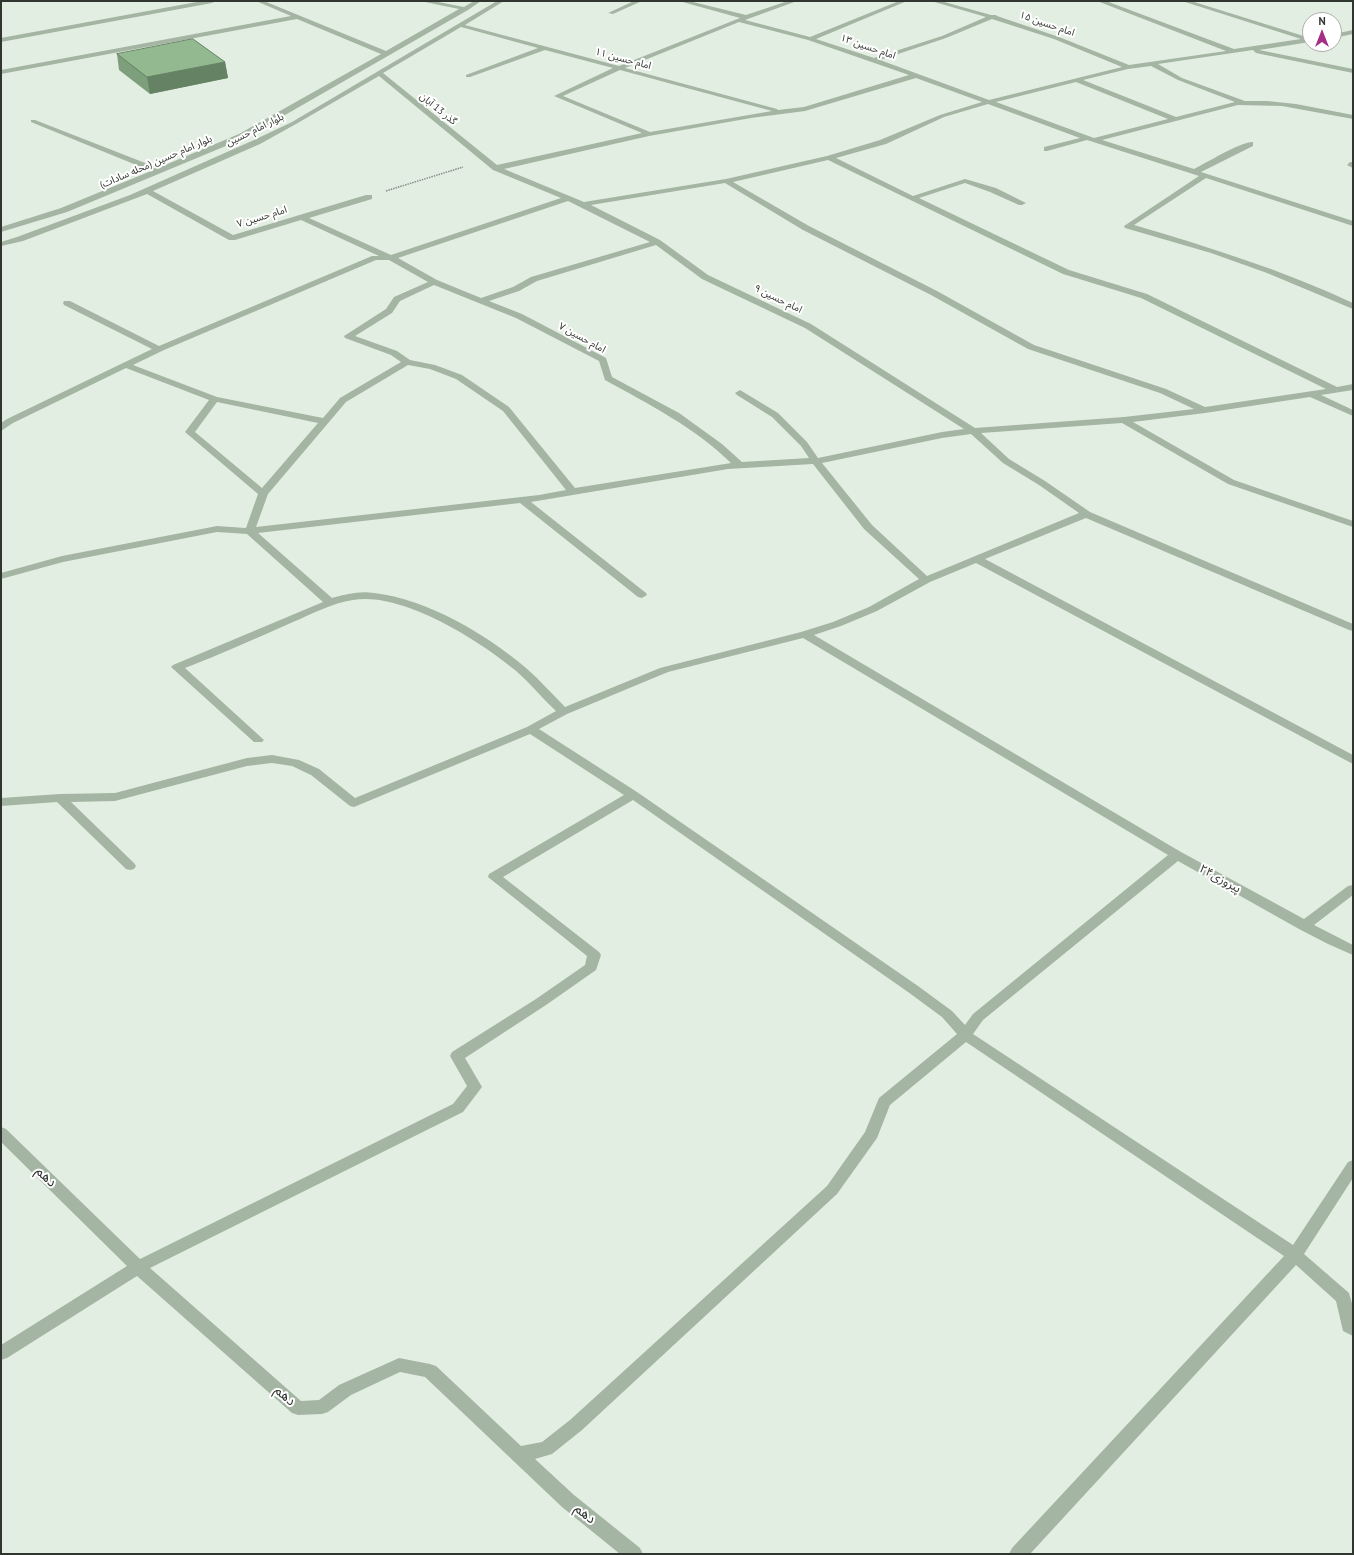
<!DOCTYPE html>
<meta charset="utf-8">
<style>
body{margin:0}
#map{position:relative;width:1354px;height:1555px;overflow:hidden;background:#e3eee2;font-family:"PT Sans",sans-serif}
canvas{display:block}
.frame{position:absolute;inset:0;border:2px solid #313530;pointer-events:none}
.north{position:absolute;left:1302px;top:12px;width:40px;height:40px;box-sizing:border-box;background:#fff;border:1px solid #adaeac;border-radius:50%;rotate:0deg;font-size:11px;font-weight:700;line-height:16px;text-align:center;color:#313530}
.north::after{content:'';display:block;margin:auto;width:14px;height:18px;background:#a52f87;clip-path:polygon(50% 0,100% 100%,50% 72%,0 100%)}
</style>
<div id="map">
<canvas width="1354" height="1555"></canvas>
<div class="frame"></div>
<div class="north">N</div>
</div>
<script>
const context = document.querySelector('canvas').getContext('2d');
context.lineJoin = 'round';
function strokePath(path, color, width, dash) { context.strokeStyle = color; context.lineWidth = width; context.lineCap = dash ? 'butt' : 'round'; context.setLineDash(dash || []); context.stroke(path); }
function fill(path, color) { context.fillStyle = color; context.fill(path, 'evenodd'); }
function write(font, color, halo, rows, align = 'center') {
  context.font = font + ' "PT Sans","Noto Sans Arabic",sans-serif'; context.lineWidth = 4; context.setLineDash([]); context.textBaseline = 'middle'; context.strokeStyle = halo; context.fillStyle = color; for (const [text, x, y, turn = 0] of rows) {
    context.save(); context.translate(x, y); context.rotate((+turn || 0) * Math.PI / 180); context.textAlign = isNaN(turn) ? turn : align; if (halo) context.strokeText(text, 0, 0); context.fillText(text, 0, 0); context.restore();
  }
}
strokePath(new Path2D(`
 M386,191l77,-24`), '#858c84', 1.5, [1.5, 1]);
fill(new Path2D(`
 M202,1h13l-3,2 -211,39v-4z
 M256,1h8l122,50 73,-42 -39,-8h13l31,6 10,-6h7l-13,9 -223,128 -178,74 -66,20v-5l60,-19 90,-37 -120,-49v-2h4l123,48 81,-34 142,-80 -84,-35 -296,55v-4l290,-54z
 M497,1h7l-39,24 154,41 121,-48 -61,-17h10l57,14 42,-14h9l-52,19 65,17 89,-36h8l-91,38 58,19 68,-22 44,-19 -55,-16h10l50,14h5l1,1 62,21 70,28 97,-14 -129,-50h9l128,48 67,-10 -119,-38h9l119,37v4l-51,8 94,19v4l-97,-20 -3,-3 -95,14 24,14 63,23h22l29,3 57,11v4l-71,-13 -44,-1 -136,35 92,29c12,-6 48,-28 59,-27v4l-52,26 152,49v5l-147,-48 -72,47c75,22 148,45 219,78v6l-86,-36 -56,-20 -86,-25 -1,-2 75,-50 -112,-36 -40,11h-3v-4l36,-9 -92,-34 -44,13 -58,27 -50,14 77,38 52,-17 31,9 30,15 -4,2h-3l-29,-13 -25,-9 -46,15 150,72 78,24 190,93 16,-3v6l-32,5 32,15v6l-43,-19 -105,16 -72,9 101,58 119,41v6l-125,-43 -106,-61 -141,10 28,26 36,22 45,31 263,112v7l-4,-1 -263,-112 -101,41 368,196v9l-377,-201 -46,19 -53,29 -36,15 -27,9 367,217 123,67 44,-33 5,-1v10l-39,30 39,20v10l-25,-11 -29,-15 -121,-68 -195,159 -10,14 320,211 55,-83 5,-2v18l-49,76 45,39 4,14v29l-10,-5 -7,-30 -40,-36 -266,289h-21l3,-6 272,-292 -318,-214 -76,63 -13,33 -40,56 -255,236 -30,24 -17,5 39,36 66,53 3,6h-23l-58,-47 -137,-130 -25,-5 -49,23 -23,17 -6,2 -24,1 -6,-2 -155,-137 -130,82 -6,2v-15l126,-79 -126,-124v-15l5,2 134,130 313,-155 14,-18 -17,-30 2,-4 84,-53 49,-34 2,-9 -99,-79 1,-3 135,-79 -94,-61 -176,73 -4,-1 -39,-31 -19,-9 -20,-3 -25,3 -132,35 -44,1 63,61 2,3 -2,3 -4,1 -4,-1 -69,-67 -56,4v-8l59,-4 55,-1 132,-35 25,-3 27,5 20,9 36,29 172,-71 29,-16c-14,-13 -26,-28 -41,-41 -36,-30 -114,-79 -162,-70 -21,3 -41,14 -60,22 -36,16 -72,32 -108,46l79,72 -2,2h-8l-83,-75 2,-2 150,-63 -76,-68 -30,-2 -154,30 -62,17v-6l61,-17 155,-30 29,2 12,-34 -73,-62 24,-32 -83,-32 -113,55 -12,8v-8l6,-4 145,-70 -88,-44 -1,-2 1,-2h6l89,45 213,-90h7l-78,-36 -66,20h-6l-82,-46 -124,47 -22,5v-4l16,-5 113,-42 124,-55 38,-18zM992,19l62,20 68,28 -133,33 -109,-40 66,-22zM739,22l69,18 101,35 -105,32 -26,3 -1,-1 -152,-41zM461,27l77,21 -72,27v2h4l75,-27 68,18 -59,28 88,37 -145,32 -114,-92zM1151,66l27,14 57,22 -59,15 -93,-37 45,-11zM620,70l152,41 -122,21 -87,-36zM379,76l114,94 68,28 -170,57 -82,-37 63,-19v-4h-6l-133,40 -80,-44 107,-47 36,-20zM916,78l66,24 -42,13 -60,25 -53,16 -101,23 -142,23 -80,-33 145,-33 102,-18 54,-7zM1076,82l92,37 -74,19 -98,-36zM828,160l235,114 78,24 185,91 -121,18 -39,-18 -132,-44 -97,-54 -128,-65 -76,-44zM725,183l78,47 128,65 97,54 132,44 34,16 -70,8 -149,11 -164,-104 -103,-49 -48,-35 -69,-35zM568,201l82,41 -119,35 -18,10 -32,11 -44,-18 -39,-22zM656,245l46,34 103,49 159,101 -22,3 -124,26 -11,-16 -29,-29 -38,-23 -5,3 2,2 35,22 29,29 8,12 -67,4 -20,-18 -43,-31 -67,-36 -6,-19 -84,-44 -33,-13 30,-10 18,-10zM376,260h13l39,22 -34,15 -8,12 -42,27 1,2 46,17 10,7 -61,36 -17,20 -106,-21 -84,-32 31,-15zM434,285l82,33 83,43 6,19c45,25 89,47 126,83l-156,25 -66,-81 -47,-32 -27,-10 -25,-5 -13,-9 -42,-15 37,-23 8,-12zM408,365l22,4 26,10 47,32 63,79 -27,5 -283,32 12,-33 78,-92zM217,402l101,21 -56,65 -67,-56zM971,434l32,29 36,22 40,28 -152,63 -55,-51 -50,-62 120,-25zM813,464l51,65 55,50 -50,28 -36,15 -32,10 -141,36 -95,39c-13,-13 -25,-27 -39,-39 -40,-34 -99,-69 -152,-75 -14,-2 -28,1 -42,5l-74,-65 262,-30 118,94 4,1 5,-3 -1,-2 -115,-91 197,-33zM803,638l365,217 -195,159 -8,11 -13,-14 -34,-25 -281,-194 -98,-63 28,-15 101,-42zM633,800l275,192 34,25 15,17 -78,64 -14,34 -38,54 -257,234 -28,22 -21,4 -85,-80 -6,-2 -31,-6 -60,27 -20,15 -18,1 -151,-133 313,-156 19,-25 -17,-29 81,-53 50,-35 5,-15 -2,-3 -96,-75z
 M634,1h8l-29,13 -5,-1z
 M1353,30v4l-19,4v-4z
 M1350,162h3v6l-6,-3z`), '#a4b5a3');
fill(new Path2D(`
 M117,54l108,8 3,16 -78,16 -31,-24z`), '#7e9f7b');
fill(new Path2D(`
 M225,62l3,16 -78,16 -3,-17z`), '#668264');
const building = new Path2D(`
 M193,39l32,23 -78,15 -30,-23z`);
fill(building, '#92b98f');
strokePath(building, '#668264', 1);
write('10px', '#313530', '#fff', [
 ["امام حسین ۱۵",1047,24,19],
 ["امام حسین ۱۳",868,47,19],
 ["امام حسین ۱۱",623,59,15],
 ["گذر 13 آبان",438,109,39],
 ["بلوار امام حسین",255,130,-26],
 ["بلوار امام حسین (محله سادات)",156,162,-23],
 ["امام حسین ۷",262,217,-17],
 ["امام حسین ۹",778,299,26],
 ["امام حسین ۷",582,338,29]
]);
write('12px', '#313530', '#fff', [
 ["پیروزی۲۴",1220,879,29]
]);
write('14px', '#313530', '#fff', [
 ["دهم",46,1177,44],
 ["دهم",285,1396,41],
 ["دهم",585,1514,39]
]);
</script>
